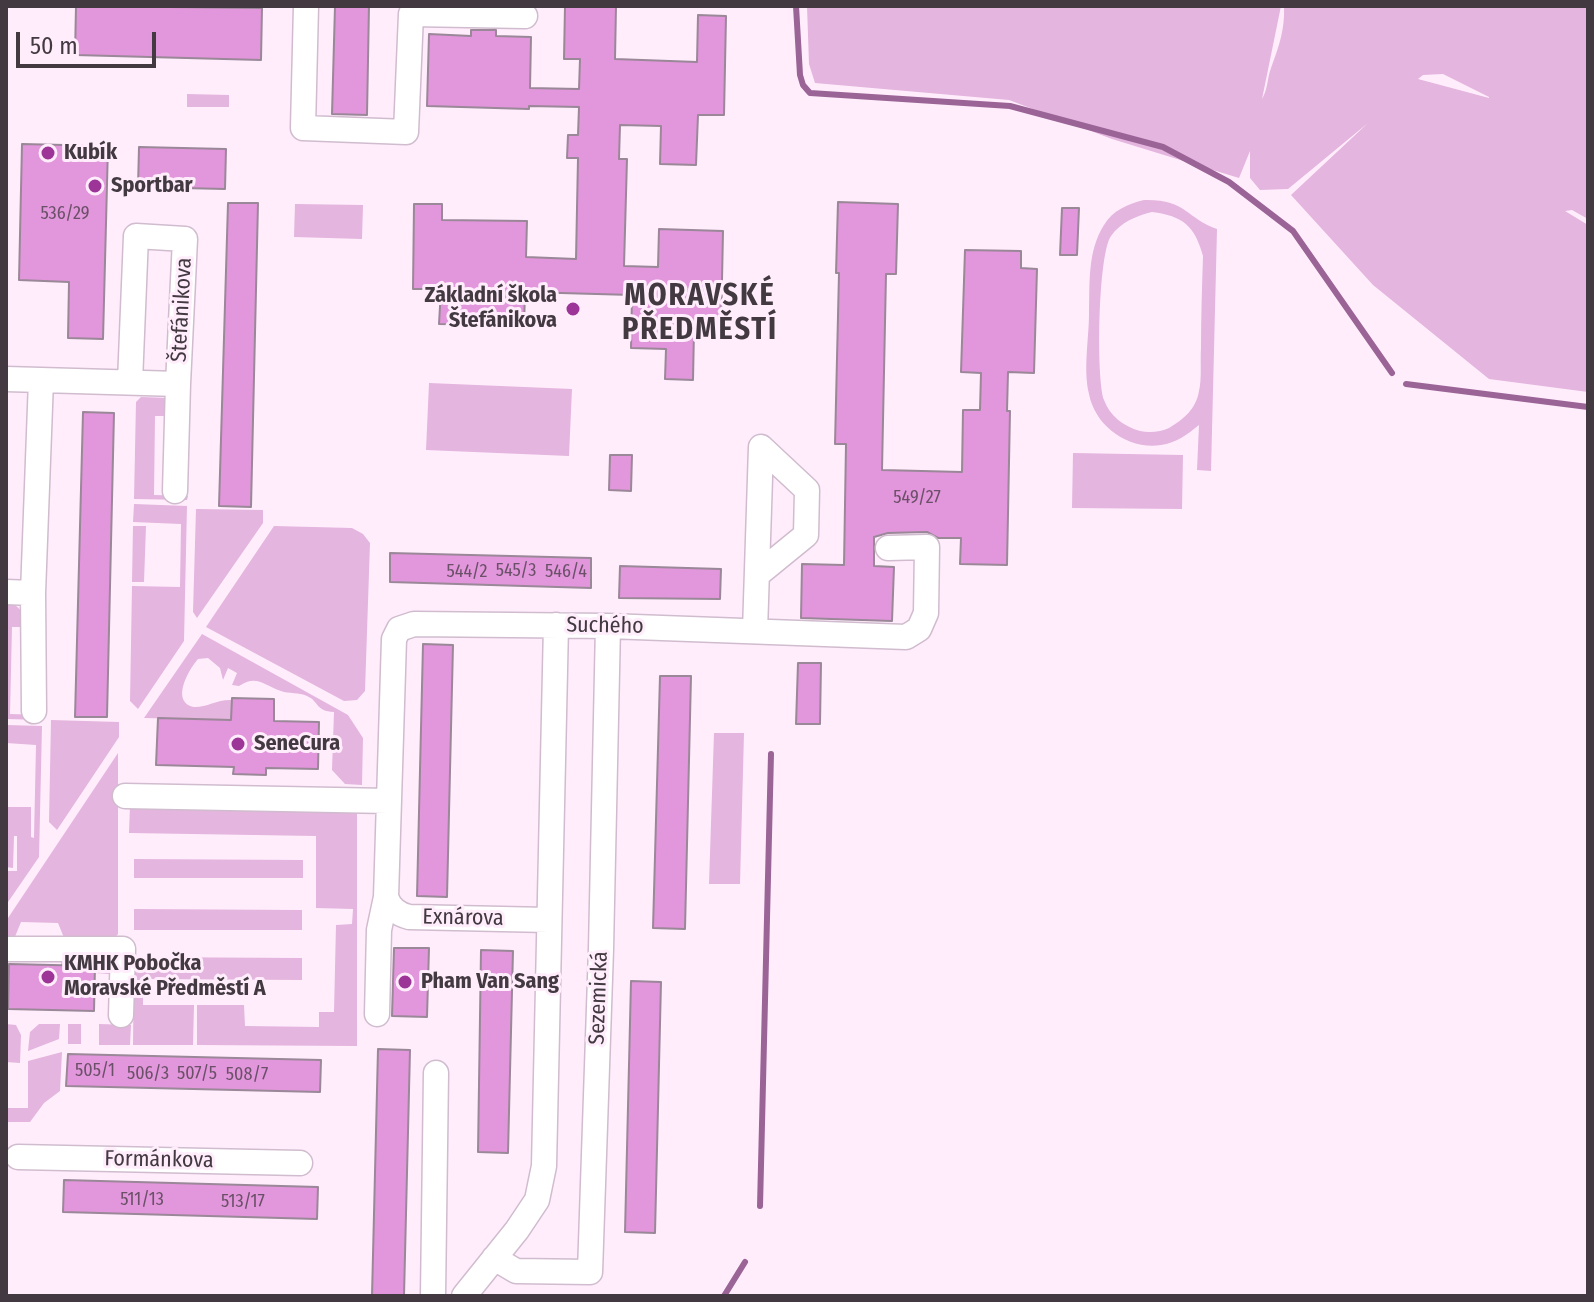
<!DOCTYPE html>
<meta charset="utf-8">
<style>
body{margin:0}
#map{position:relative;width:1594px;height:1302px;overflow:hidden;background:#ffedfc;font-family:"Fira Sans Condensed",sans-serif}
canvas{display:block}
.frame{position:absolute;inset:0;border:8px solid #423941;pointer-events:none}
.scale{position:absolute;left:16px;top:32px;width:140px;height:36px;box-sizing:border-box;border:4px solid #423941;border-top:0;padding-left:10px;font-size:24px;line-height:28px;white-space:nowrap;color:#423941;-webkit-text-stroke:6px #ffedfc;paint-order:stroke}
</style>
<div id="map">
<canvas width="1594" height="1302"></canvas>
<div class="frame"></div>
<div class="scale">50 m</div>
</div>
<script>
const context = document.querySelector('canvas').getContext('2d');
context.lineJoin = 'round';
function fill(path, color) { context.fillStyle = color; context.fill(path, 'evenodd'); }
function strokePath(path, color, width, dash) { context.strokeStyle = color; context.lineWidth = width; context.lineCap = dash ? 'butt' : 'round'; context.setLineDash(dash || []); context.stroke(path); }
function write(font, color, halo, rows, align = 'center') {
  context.font = font + ' "Fira Sans Condensed",sans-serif'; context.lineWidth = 6; context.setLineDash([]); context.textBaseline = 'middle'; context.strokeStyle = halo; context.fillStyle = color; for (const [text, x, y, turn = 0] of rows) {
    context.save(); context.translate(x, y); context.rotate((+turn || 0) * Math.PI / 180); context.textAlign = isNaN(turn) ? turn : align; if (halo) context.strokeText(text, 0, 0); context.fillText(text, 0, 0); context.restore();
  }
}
fill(new Path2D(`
 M807,6h474l-19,93c6,-10 5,-20 9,-31 8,-22 14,-38 13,-62h304v213l-16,-9 -7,1 23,14v167l-99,-13 -116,-94 -82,-90 77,-72 -80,66 -28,1 -10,-12v-27l-11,27 -127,-39 -103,-39 -194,-17 -6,-19zM1443,74l46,23v1l-71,-19 5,-4z
 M187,94l42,1v12h-42z
 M1144,200c42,-1 42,18 73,29l-6,242 -14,-1 2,-45c-11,9 -23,18 -38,20 -33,5 -66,-19 -72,-51 -6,-25 0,-55 0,-80 1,-30 -2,-62 15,-89 9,-15 24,-21 40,-25zM1152,212c31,4 43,14 51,44 -1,31 -2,62 -2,92 -1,14 1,30 -2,43 -3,18 -15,28 -30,37 -8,4 -20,5 -29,3 -17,-5 -30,-15 -36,-31 -8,-22 -6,-146 7,-164 10,-14 25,-20 41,-24z
 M295,204l68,1 -1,34 -68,-2z
 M429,383l143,6 -3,67 -143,-6z
 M141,397l28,1 3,18h-17l-1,79 34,1 -1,4 -53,-1 2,-97z
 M1073,453l110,2 -1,54 -110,-1z
 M134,504l53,2 -3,135 -46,68 -8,-8 2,-115 48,1 1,-63 -48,-2z
 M196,509l67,1v13l-66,95 -4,-6z
 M133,526h13l-2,56h-12z
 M274,526l78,2 11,6 7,9 -5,148 -8,9 -13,1 -138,-74z
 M6,602c15,3 17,12 22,25h-16l-2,87 32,1v5l-36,-1z
 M202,634l146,81 15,23 -1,47 -17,-1 -13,-14 2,-58c-19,-1 -14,-10 -27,-16 -8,-4 -18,-2 -26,-5 -17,-6 -25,-17 -42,-5l-7,-1 5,-12 -9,-5 -5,12 -3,-12 -12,-10 -10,1c-9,10 -28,43 -4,48 11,1 24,-8 38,-7l-1,20 -87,-2z
 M51,720l68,2v15l-62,93 -8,-8z
 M6,725l36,1 -3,131 -33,48v-34h11v-35h-3l-1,32 -7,-1v-60h25v30l3,1 2,-93 -30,-2z
 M714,733h30l-4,151h-31z
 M118,753v181l-10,12 -41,-1 -9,-22 -37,-1 -9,22h-6v-23z
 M130,806l227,3v237l-160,-1v-40h47l1,21 74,1v-15h15l2,-87 16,-1 1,-15 -37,-1v-72l-187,-3z
 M134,859l169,1v18h-169z
 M134,909l168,1v20h-168z
 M62,954l42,5 5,6v9l-14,-1 -1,-7 -33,-1z
 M134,957l168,1v22l-159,-1v26h51l-1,40h-60z
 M6,1024l10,1 5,10 -1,28 -14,-1z
 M39,1024h21l-1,15 -31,12 2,-19z
 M68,1024h13v20h-13z
 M99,1024l32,1 -1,20h-31z
 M62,1052l-2,39 -16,12 -14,19h-24v-14h22v-47z`), '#e4b5de');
strokePath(new Path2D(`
 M796,6l4,69 3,10 7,8 200,13 153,41 66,35 64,49 99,142
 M1406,384l182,23
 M760,1206l11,-452
 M724,1296l21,-34`), '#9b6496', 6);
const building = new Path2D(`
 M76,6l186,2 -1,52 -186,-5z
 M335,6h34l-2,109 -35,-1z
 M565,6h51l-1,53 82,3 1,-47 28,1 -2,99h-26l-2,50 -36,-1 1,-38 -41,-1 -1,34h8l-3,107 34,1 1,-38 64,2 -2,99h-27l-1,50 -28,-1 1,-30 -35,-1 1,-53 -107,-3 -1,34 -85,-2 2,-35h-28l1,-85h28v16l85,1 -1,36 50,2 2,-101h-11l1,-23h10l1,-28 -50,-1v3l-102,-3 2,-72 42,2v-6h25v6l35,1 -1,51 49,1 1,-30h-16z
 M22,144l86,2 -5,193 -35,-1 1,-56 -50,-2z
 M139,147l87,2 -1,40 -87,-2z
 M838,202l60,2 -2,70h-10l-4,196 80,2 1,-62h17l1,-37 -20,-1 4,-122 56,1v17l16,1 -3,104 -26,-1 -1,39h3l-3,154 -47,-1 1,-26h-23l-11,-6 -39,1 -14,4v29l20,1 -2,54 -91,-3 1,-54 42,1 2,-121h-11l4,-171h-3z
 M228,203h30l-7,304 -32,-1z
 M1062,208h17l-2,47h-17z
 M83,412l31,1 -7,304h-32z
 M610,455h22l-1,36 -22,-1z
 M390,553l201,5v30l-201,-6z
 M620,566l101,3 -1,30 -101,-1z
 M423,644l30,1 -6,252 -30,-1z
 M798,663h23l-1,61h-24z
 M660,676h31l-6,253 -32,-1z
 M232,698l42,1v22l45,1 -1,47 -52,-1v7l-33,-1 1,-7 -78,-2 2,-47 73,2z
 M394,948h35l-2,69 -35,-1z
 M481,950l32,1 -5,202 -30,-1z
 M9,964l86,2 -1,45 -86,-2z
 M631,981l30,1 -6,251 -30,-1z
 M378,1049l32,1 -6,246h-32z
 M68,1054l253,6 -1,32 -254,-6z
 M64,1180l254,7 -1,32 -254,-7z`);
fill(building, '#e296db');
strokePath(building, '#9a8798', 2);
const minor = new Path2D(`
 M306,6l-3,122 103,4 5,-118 114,2
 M6,379l35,1
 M175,491l3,-107
 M6,592l27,1 8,-213 137,4 7,-145 -49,-3 -6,146
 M33,593l1,118
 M755,631l6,-184 46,43 -1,45 -49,40
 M125,796l263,5
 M548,920l-139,-3c-12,-3 -19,-9 -23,-20l8,-258 5,-10 15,-5 194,2 298,11 13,-8 7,-16 1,-66 -39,1
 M6,949h117l-2,66
 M377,1014l2,-84 7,-33
 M18,1157l282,6
 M494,1258l22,13 74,1 11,-323 7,-323
 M433,1296l3,-223
 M464,1296l53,-66 20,-30 7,-34 12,-541`);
strokePath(minor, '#d0bcce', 27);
strokePath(minor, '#fff', 24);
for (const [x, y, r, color] of [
 [48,153,8,"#9d3497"],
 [95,186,8,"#9d3497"],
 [573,309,8,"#9d3497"],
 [238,744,8,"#9d3497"],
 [48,977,8,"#9d3497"],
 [405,982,8,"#9d3497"]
]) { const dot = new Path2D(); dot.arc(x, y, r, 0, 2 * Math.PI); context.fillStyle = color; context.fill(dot); strokePath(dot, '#ffedfc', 3); }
write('18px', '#6a5068', null, [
 ["536/29",65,214],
 ["549/27",917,498],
 ["545/3",516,571],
 ["544/2",467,572],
 ["546/4",566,572],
 ["505/1",95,1071],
 ["506/3",148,1074],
 ["507/5",197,1074],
 ["508/7",247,1075],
 ["511/13",142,1200],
 ["513/17",243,1202]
]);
write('bold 22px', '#423941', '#ffedfc', [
 ["Kubík",64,153],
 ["Sportbar",111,186],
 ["Základní škola",557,296,"right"],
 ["Štefánikova",557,321,"right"],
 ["SeneCura",254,744],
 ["KMHK Pobočka",64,964],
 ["Moravské Předměstí A",64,989],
 ["Pham Van Sang",421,982]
], 'left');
write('22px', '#423941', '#ffedfc', [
 ["Štefánikova",182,310,-87],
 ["Suchého",605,626,1],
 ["Exnárova",463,918,1],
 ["Sezemická",599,998,-88],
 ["Formánkova",159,1160,1]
]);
context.letterSpacing = '2px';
write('bold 30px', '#423941', '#ffedfc', [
 ["MORAVSKÉ",700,297],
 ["PŘEDMĚSTÍ",700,331]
]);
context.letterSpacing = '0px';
</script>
